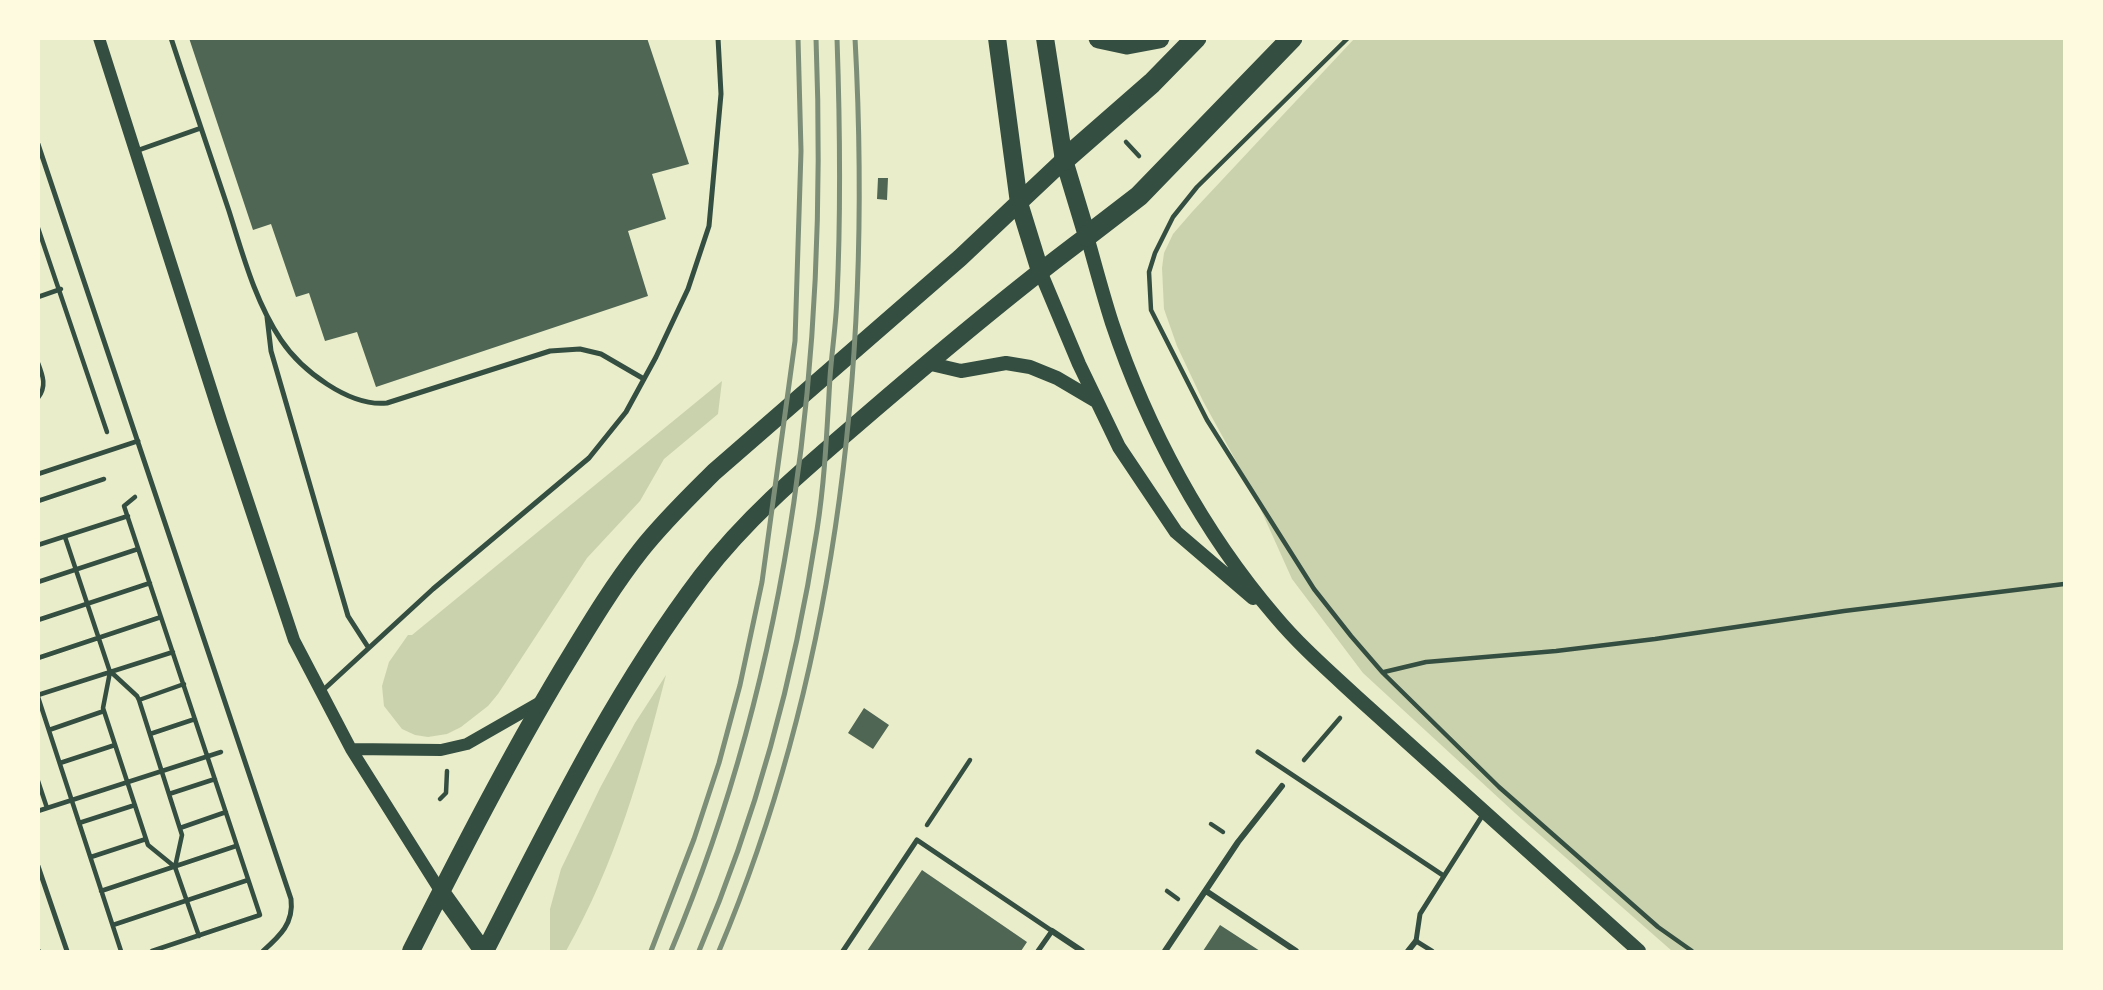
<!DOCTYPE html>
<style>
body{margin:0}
#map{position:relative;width:2103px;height:990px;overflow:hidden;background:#e9edc9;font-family:Arial,sans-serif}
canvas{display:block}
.frame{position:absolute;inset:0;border:40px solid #fefae0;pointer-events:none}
</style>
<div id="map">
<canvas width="2103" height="990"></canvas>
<div class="frame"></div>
</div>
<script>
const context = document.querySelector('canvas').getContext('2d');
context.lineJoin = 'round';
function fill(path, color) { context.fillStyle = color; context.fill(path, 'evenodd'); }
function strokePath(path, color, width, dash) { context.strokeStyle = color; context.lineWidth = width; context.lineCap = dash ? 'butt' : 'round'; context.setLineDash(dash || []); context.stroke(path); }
fill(new Path2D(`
 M1354,39h710v912h-392l-157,-138 -152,-140 -71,-94 -40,-89 -49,-89 -26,-55 -13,-37 -2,-41 2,-15 9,-19 19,-22z
 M722,381l-4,33 -54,45 -24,42 -53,57 -89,136 -10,12 -27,21 -14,7 -19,3 -13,-2 -13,-6 -18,-23 -2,-20 7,-24 19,-27h4z
 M666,675c-24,95 -51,190 -100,276h-16v-42l11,-40 39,-81 35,-65z`), '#cad2ad');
fill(new Path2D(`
 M189,38h458l42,126 -37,10 14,45 -38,12 20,65 -272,91 -19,-55 -32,9 -16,-48 -13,4 -25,-73 -18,6z
 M878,178h10l-1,22 -10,-1z
 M864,708l25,17 -16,24 -25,-16z
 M922,870l105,72 -6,9h-154z
 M1220,925l40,26h-57z`), '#4f6655');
strokePath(new Path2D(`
 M1348,38l-151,149 -24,30 -18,36 -6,19 2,38 56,110 107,169 37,47 32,37 116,114 159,140 34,24
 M1126,142l13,14
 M38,228l69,204
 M38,297l23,-8
 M38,363c5,13 9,23 0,35
 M135,497l-11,9 136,409 -108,36
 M38,501l66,-22
 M65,537l45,135 -7,36 43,131 2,6 27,22 24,69
 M38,545l90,-29
 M38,582l100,-33
 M38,620l112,-37
 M38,658l123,-41
 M111,672l26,24 2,4 43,135 -7,32
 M1384,672l42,-10 130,-11 99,-12 189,-28 220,-27
 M38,695l135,-43
 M38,697l83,254
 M139,700l45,-16
 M49,730l55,-19
 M150,734l45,-15
 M1304,760l36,-42
 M60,763l55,-18
 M38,781l9,27
 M169,794l46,-15
 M440,799l6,-6 1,-22
 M38,811l183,-59
 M79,823l56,-18
 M1211,824l12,8
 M927,825l43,-65
 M180,828l46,-16
 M91,857l55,-18
 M101,891l135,-45
 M1167,891l11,8
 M113,925l135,-45
 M38,950l1,1`), '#344e41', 4.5);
strokePath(new Path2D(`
 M171,38c19,58 39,116 58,173 14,44 26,90 52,129 20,30 68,67 106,63l163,-52 30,-2 21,5 43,25
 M38,144l253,755c3,24 -11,37 -28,52
 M136,151l65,-23
 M267,317l4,34 77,265 20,31
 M38,474l100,-33
 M321,692l112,-103 156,-131 37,-46 30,-55 32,-68 21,-63 12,-132 -3,-56
 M1258,752l186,124 40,-63
 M38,866l29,85
 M843,951l74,-111 135,91 -14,20
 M1432,951l-16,-10 4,-27 24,-38`), '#344e41', 5);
strokePath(new Path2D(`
 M1206,891l90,60
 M1052,931l30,20
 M1165,951l73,-109 44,-56
 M1408,951l8,-10`), '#344e41', 6);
strokePath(new Path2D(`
 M99,38l122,382 73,220 57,109 90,143
 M351,749l90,1 26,-6 77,-44`), '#344e41', 12);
strokePath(new Path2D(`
 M1087,236c8,29 16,59 25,87 35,105 91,209 163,293 25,30 55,56 83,82l281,253
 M1040,271l39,93 40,83 57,85 77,66
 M927,363l34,8 45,-8 24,4 27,11 39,23`), '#344e41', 14);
strokePath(new Path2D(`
 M997,38l22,165 21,68
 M441,892l42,59
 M411,951c48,-95 96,-189 151,-281 25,-41 49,-82 79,-120 22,-28 48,-53 73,-78l246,-214 104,-98
 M485,951c66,-129 129,-259 217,-375 49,-64 111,-114 171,-166 70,-60 140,-119 214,-174l-23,-76 -19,-122`), '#344e41', 18);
strokePath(new Path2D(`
 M1099,38l28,6 32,-6
 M1064,160l88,-77 44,-45
 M1087,236l52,-40 153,-158`), '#344e41', 21);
strokePath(new Path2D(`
 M651,951l43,-112 25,-76 21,-78 22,-103 33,-241 6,-190 -3,-113
 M671,951c122,-290 157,-600 145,-913
 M699,951c57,-134 96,-277 118,-421 8,-51 10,-102 13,-153 2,-27 6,-53 7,-79 4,-87 3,-173 0,-260
 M719,951c121,-287 153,-603 136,-913`), '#7c8e77', 5);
</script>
